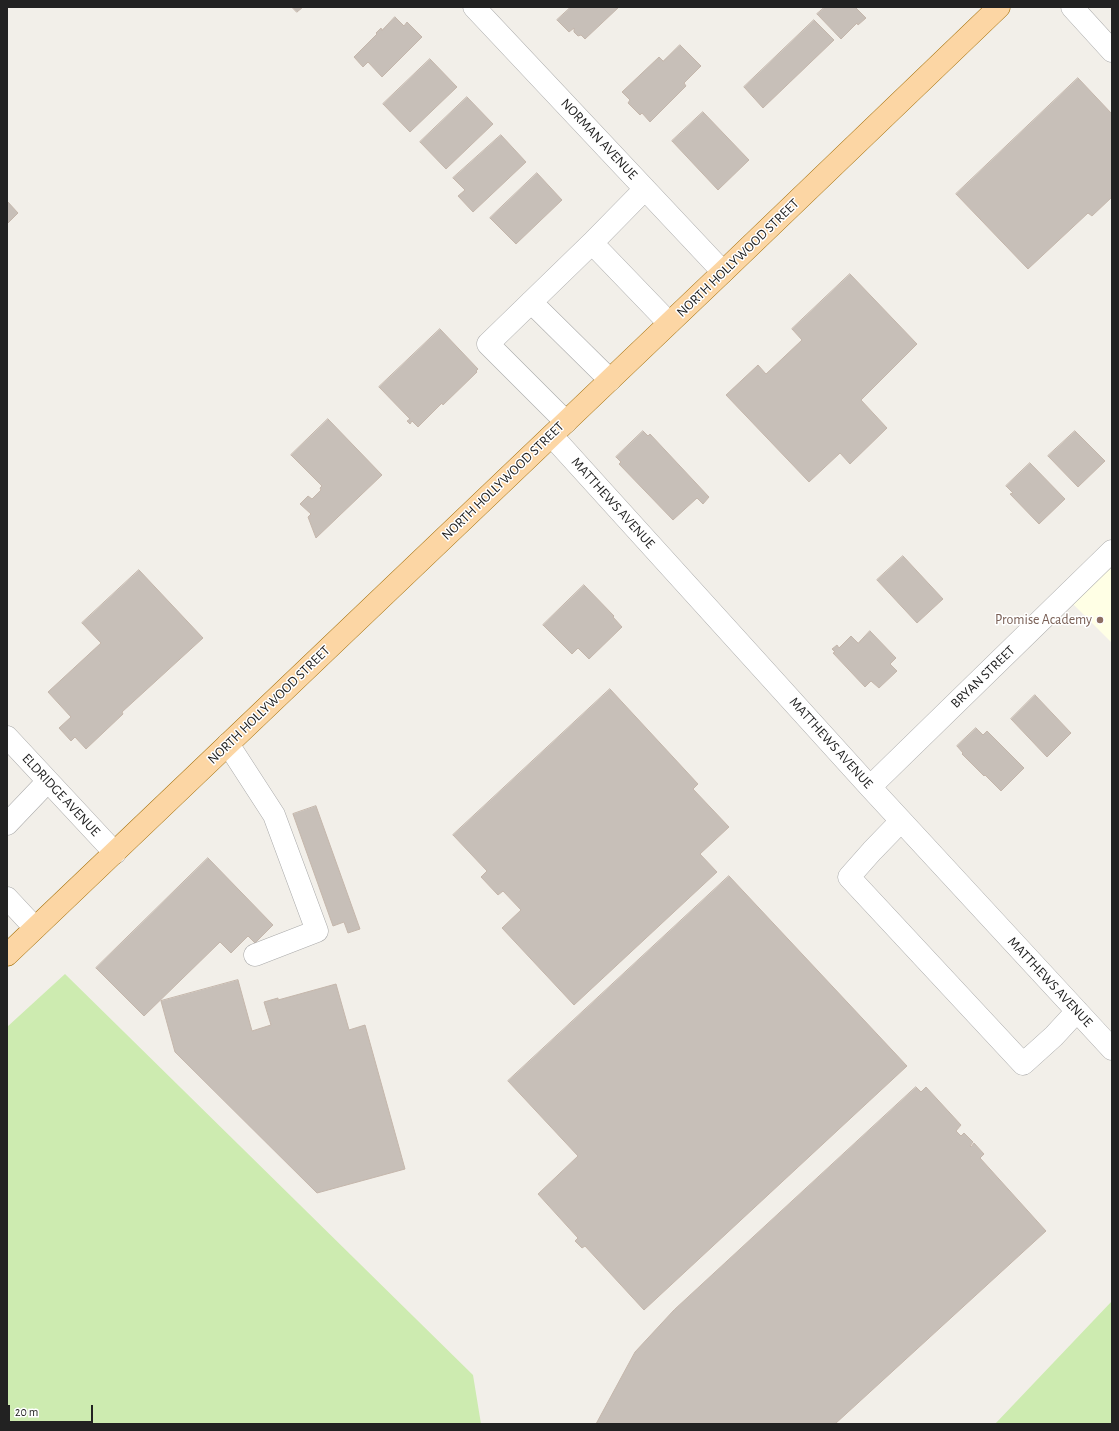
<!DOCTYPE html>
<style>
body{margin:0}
#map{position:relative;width:1119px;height:1431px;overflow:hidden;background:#f2efe9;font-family:"Alegreya Sans",sans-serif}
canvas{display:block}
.frame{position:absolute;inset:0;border:8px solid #222;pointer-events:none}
.scale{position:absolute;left:8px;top:1405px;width:85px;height:18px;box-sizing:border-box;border:2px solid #222;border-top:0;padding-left:5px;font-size:12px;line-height:14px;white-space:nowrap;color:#222;-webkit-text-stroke:3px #fff;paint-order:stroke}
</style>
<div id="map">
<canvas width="1119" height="1431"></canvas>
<div class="frame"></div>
<div class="scale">20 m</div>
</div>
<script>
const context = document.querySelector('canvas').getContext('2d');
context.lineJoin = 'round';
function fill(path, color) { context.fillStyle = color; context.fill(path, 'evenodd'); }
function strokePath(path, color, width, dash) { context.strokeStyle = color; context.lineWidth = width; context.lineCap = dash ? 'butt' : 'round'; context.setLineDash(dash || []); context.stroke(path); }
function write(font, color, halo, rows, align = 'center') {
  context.font = font + ' "Alegreya Sans",sans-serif'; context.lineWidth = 3; context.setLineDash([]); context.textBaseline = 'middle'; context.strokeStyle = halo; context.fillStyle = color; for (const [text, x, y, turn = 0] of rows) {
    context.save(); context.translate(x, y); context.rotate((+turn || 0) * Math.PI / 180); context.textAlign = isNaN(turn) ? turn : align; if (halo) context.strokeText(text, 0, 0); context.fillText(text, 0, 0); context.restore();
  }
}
fill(new Path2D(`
 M1112,551v92l-47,-47z`), '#ffffe5');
fill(new Path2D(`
 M65,974l408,401 8,49h-474v-397z
 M1112,1301v123h-117z`), '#cdebb0');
const building = new Path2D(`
 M292,7h11l-6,5z
 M571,7h48l-34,32 -4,-4 -3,1 -4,-4v-4l-5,4 -12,-12z
 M825,7h30l11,11 -8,7 -1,-2 -16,16 -24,-25z
 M395,17l9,9 3,-4 15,15 -40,40 -14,-15 -5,5 -9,-10 23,-23 -1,-1 5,-5 1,2z
 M814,20l20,20 -71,68 -19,-21z
 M680,45l21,21 -17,17 2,3 -36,36 -8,-9 -2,2 -12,-12 2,-3 -8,-8 37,-35 4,4z
 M430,59l27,28 -47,45 -27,-28z
 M1078,78l34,36v83l-20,19 -4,-3 -60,56 -72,-75z
 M467,97l26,27 -47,45 -26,-27z
 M703,112l46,48 -31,30 -46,-49z
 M501,135l25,27 -53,50 -15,-16 7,-6 -12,-12z
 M537,173l25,27 -46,44 -26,-26z
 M7,201l11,12 -11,11z
 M850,274l67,70 -56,56 26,28 -37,36 -10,-11 -31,29 -83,-87 32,-30 8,9 36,-34 -10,-11z
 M440,329l38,40 -2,2 1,1 -34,33 -1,-2 -24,24 -6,-6 -2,3 -3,-3 3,-2 -31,-32z
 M328,419l54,56 -66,63 -8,-21 3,-3 -11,-10 8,-8 4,3 9,-9 -1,-2 2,-2 -31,-31z
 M643,431l5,5 2,-2 59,63 -6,7 -6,-6 -24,22 -54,-56 2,-2 -5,-5z
 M1075,431l30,30 -27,26 -30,-31z
 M1030,463l35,36 -26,25 -29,-30 3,-1 -7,-7z
 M903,556l40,43 -26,24 -40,-43z
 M139,570l64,68 -81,74 1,2 -37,35 -11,-12 -4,4 -12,-13 12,-11 -23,-25 53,-49 -19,-20z
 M584,585l30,31 -1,1 9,10 -33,32 -11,-11 -6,6 -29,-29z
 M870,631l26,27 -6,6 7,7 -18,17 -8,-7 -6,6 -32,-34 2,-1 -3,-3 5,-4 2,3 12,-12 7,7z
 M610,689l88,95 -5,5 36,38 -29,27 17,18 -143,133 -72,-77 19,-18 -18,-19 -5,4 -17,-18 6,-6 -34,-36z
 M1035,695l36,38 -24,24 -36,-38z
 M976,728l7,7 4,-4 37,37 -23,23 -16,-16 -1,1 -22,-22 1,-1 -6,-7z
 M316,806l44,123 -12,4 -4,-11 -11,4 -40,-112z
 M208,858l65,67 -18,18 -7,-7 -17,17 -11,-11 -76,74 -48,-48z
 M729,876l178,190 -263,244 -59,-64 -3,2 -7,-7 3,-3 -40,-44 40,-38 -70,-75z
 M238,980l14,51 19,-6 -7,-23 14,-4v2l58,-16 13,46 16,-5 40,144 -88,24 -142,-141 -14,-51z
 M916,1087l5,5 5,-5 35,38 -5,6 5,5 3,-3 9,9 -3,4 1,1 3,-4 10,11 -4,4 66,73 -211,193h-239l39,-72 39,-42z`);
fill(building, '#c7bfb8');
strokePath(building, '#c4b6ab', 1);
const minor = new Path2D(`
 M474,7l249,265
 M1072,7l40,44
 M592,243l53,-54
 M531,302l79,78
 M566,422l-78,-78 104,-101 77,80
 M552,436l318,351 242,262
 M7,737l108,116
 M228,744l46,71 43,116 -62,24
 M870,787l242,-236
 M901,821l-29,30 -23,26 174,187 31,-28 23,-25
 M7,824l41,-43
 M7,898l28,30`);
const major = new Path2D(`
 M7,955l716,-683 276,-265`);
strokePath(minor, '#a9a9a9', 23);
strokePath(major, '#a06b00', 23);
strokePath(minor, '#fff', 22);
strokePath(major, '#fcd6a4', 22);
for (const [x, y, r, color] of [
 [1100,620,4,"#8d6e63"]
]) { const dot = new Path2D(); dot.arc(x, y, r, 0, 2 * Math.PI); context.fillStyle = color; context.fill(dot); strokePath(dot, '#fff', 1.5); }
write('14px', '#222', '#fff', [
 ["NORMAN AVENUE",599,139,47],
 ["NORTH HOLLYWOOD STREET",738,258,-44],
 ["NORTH HOLLYWOOD STREET",503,481,-44],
 ["MATTHEWS AVENUE",613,503,48],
 ["BRYAN STREET",983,677,-44],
 ["NORTH HOLLYWOOD STREET",269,705,-44],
 ["MATTHEWS AVENUE",831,743,48],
 ["ELDRIDGE AVENUE",61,795,47],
 ["MATTHEWS AVENUE",1050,982,47]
]);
write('14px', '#785e54', '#fff', [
 ["Promise Academy",1092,620]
], 'right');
</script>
